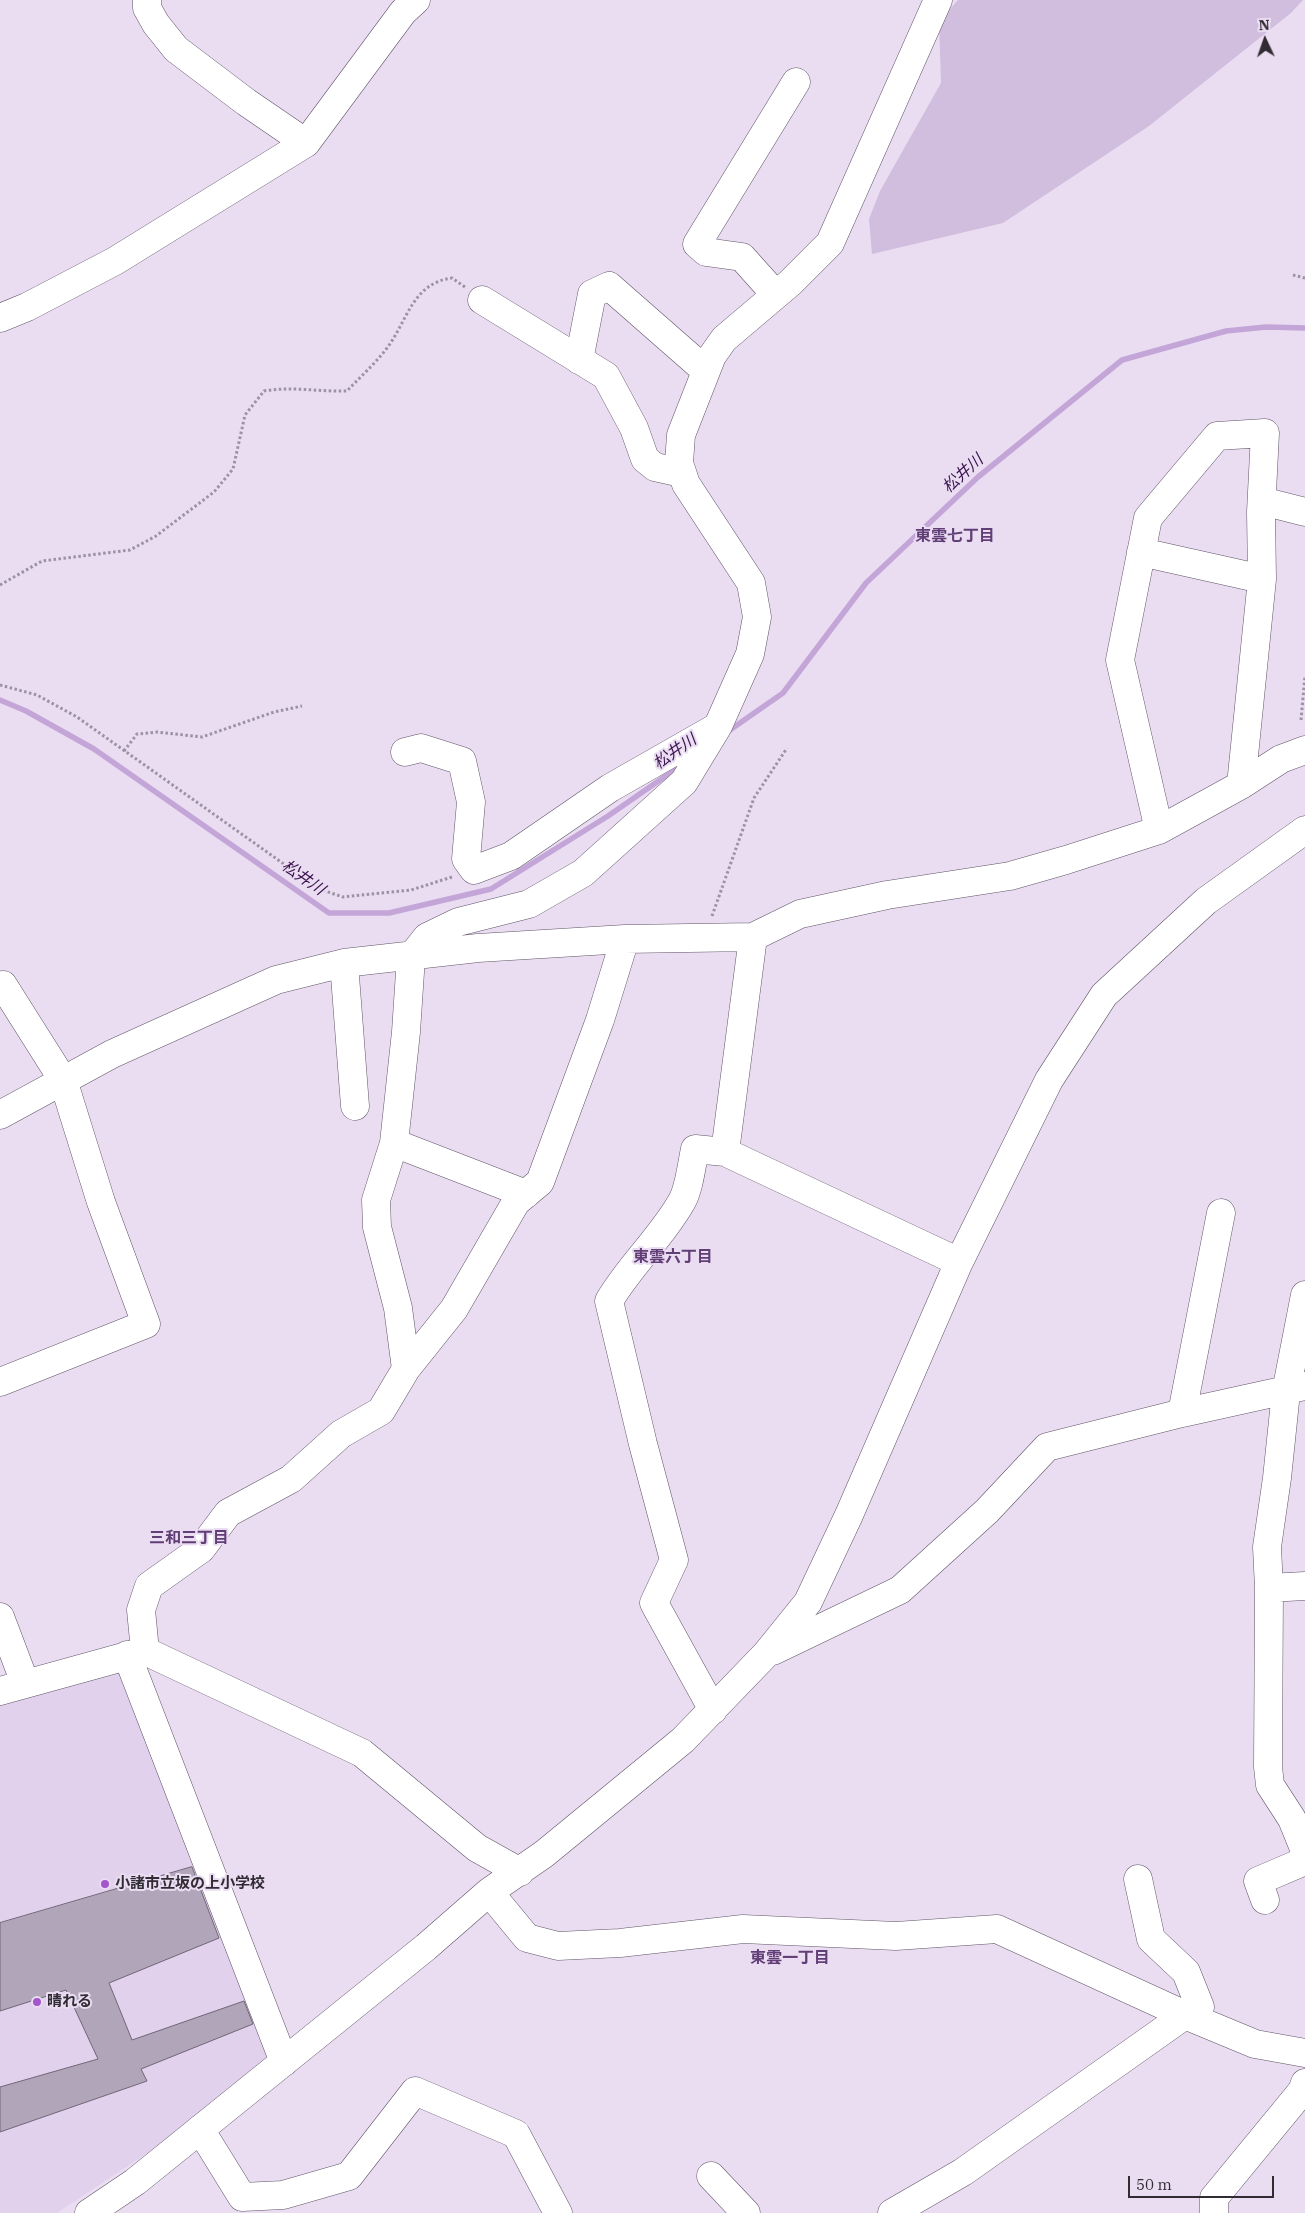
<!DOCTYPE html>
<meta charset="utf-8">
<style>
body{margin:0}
#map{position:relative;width:1305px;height:2213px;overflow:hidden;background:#eaddf2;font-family:"IBM Plex Serif",serif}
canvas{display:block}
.north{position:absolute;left:1240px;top:15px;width:50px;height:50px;-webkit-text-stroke:4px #eaddf2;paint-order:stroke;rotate:357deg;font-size:14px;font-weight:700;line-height:20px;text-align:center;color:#312c34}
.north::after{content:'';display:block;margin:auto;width:18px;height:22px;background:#312c34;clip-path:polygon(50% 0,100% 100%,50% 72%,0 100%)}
.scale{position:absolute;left:1128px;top:2176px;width:146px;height:22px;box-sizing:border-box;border:2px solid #312c34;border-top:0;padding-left:6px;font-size:15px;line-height:18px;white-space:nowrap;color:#312c34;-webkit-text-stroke:4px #eaddf2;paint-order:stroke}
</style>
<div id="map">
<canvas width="1305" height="2213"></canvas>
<div class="north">N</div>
<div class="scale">50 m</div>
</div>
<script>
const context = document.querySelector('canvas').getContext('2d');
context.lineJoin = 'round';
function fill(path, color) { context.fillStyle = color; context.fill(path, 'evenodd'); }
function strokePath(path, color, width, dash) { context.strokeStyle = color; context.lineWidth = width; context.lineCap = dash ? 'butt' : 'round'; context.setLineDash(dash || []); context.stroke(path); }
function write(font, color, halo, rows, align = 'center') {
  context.font = font + ' "IBM Plex Serif","Noto Sans JP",serif'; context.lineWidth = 4; context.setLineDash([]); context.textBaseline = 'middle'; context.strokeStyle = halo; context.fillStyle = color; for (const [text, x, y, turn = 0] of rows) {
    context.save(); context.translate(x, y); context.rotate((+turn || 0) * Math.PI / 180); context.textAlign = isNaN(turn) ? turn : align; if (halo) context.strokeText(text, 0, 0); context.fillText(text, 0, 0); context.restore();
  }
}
fill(new Path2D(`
 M115,1659l169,403 -227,151h-57v-508z`), '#e1d1ec');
fill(new Path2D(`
 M958,0h345l-12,13 -142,113 -146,97 -131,31 -3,-35 11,-28 61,-108 -2,-62z`), '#d1bdde');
strokePath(new Path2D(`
 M0,700l26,11 68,38 235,164h60l102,-24 117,-73 75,-52
 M727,732l56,-39 83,-110 112,-106 144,-117 104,-29 40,-4 39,1`), '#c3a5d7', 5.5);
const building = new Path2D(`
 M192,1867l27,71 -110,45 23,57 112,-39 9,23 -112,45 6,12 -147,51v-45l98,-28 -32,-69 -66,21v-88z`);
fill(building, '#b1a5b9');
strokePath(building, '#716678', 1);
const minor = new Path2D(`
 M147,0v8l9,16 20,25 70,53 60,41
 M776,295l-34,-38 -36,-5 -9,-8 99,-162
 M482,300l124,76 28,52 11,31 10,8 27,6
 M0,318l27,-11 88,-46 191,-118 97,-131 13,-12
 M579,360l13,-66 17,-8 97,85
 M1262,501l43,11
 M1141,552l121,27
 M405,752l16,-4 41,13 9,41 -5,57 8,11 37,-14 99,-68 107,-61
 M1159,830l-39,-170 28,-142 69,-82 48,-3 -4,79 1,67 -21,206
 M753,937l-28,215 234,110
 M344,963l11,143
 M0,1115l112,-61 164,-74 68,-17 134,-15 147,-9 128,-2 47,-23 87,-19 123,-19 56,-16 93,-30 82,-45 40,-26 24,-9
 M394,1143l132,51
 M1305,1295l-19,97 -9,86 -10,69 2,41 -1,179 2,18 22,34 13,32
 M406,1369l-8,-61 -21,-81 -1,-27 18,-57 12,-111 5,-75 16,-20 31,-15 71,-18 54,-31 101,-91 34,-56 32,-72 7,-37 -6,-34 -65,-99 -7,-21 2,-28 31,-79 12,-17 66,-56 40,-40 108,-243
 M0,1382l146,-58 -45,-122 -38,-122 -60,-95
 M1182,1413l39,-200
 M1269,1588l36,-2
 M0,1617l25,66
 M145,1651l-4,-41 8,-24 52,-37 27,-36 63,-34 50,-45 40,-23 25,-42 48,-60 62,-107 24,-20 60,-162 25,-81
 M773,1651l127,-61 87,-79 60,-64 135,-34 123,-27
 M127,1655l157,407
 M0,1691l145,-40 217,102 115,95 43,24
 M713,1710l-59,-107 20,-43 -31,-116 -34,-143c21,-36 53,-64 73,-100 7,-12 10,-38 13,-52l30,3
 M489,1892l38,46 31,8 62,-3 123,-14 153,7 101,-7 188,86 70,29 50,9
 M1265,1900l-7,-19 47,-20
 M200,2129l42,68 41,-2 66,-19 66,-85 101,43 42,79
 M711,2176l35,37
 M89,2213l46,-31 291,-235 63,-55 55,-38 139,-114 83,-86 42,-52 41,-87 110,-253 90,-182 55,-85 102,-94 99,-71
 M892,2213l71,-41 222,-157 15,-8 -14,-35 -35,-33 -13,-60
 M1214,2213v-15l88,-107 3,-8`);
strokePath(minor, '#5f5466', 29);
strokePath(new Path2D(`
 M1293,275l12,3
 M0,585l42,-24 88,-11 26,-14 58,-44 19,-23 12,-54 19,-24c27,-5 55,1 83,0 13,-14 28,-27 40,-43 20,-26 25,-65 65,-70l13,9
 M0,685l37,10 40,22 242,172 24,8 68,-7 41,-13
 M1301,720l4,-44
 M124,751l13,-17 20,-2 45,5 72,-25 28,-6
 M712,916l42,-118 33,-50`), '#9c92a1', 3, [2.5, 2.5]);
strokePath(minor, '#fff', 28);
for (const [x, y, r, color] of [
 [105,1884,5,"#a257ca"],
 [37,2002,5,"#a257ca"]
]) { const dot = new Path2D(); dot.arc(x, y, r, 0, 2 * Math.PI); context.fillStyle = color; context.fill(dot); strokePath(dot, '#eaddf2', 2); }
write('bold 15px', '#312c34', '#eaddf2', [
 ["小諸市立坂の上小学校",115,1884],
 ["晴れる",47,2002]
], 'left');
write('italic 16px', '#3a124e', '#eaddf2', [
 ["松井川",963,474,-42],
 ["松井川",675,752,-35],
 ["松井川",303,878,35]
]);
write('bold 16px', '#623e77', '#eaddf2', [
 ["東雲七丁目",955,536],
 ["東雲六丁目",673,1257],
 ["三和三丁目",189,1538],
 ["東雲一丁目",790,1958]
]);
</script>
